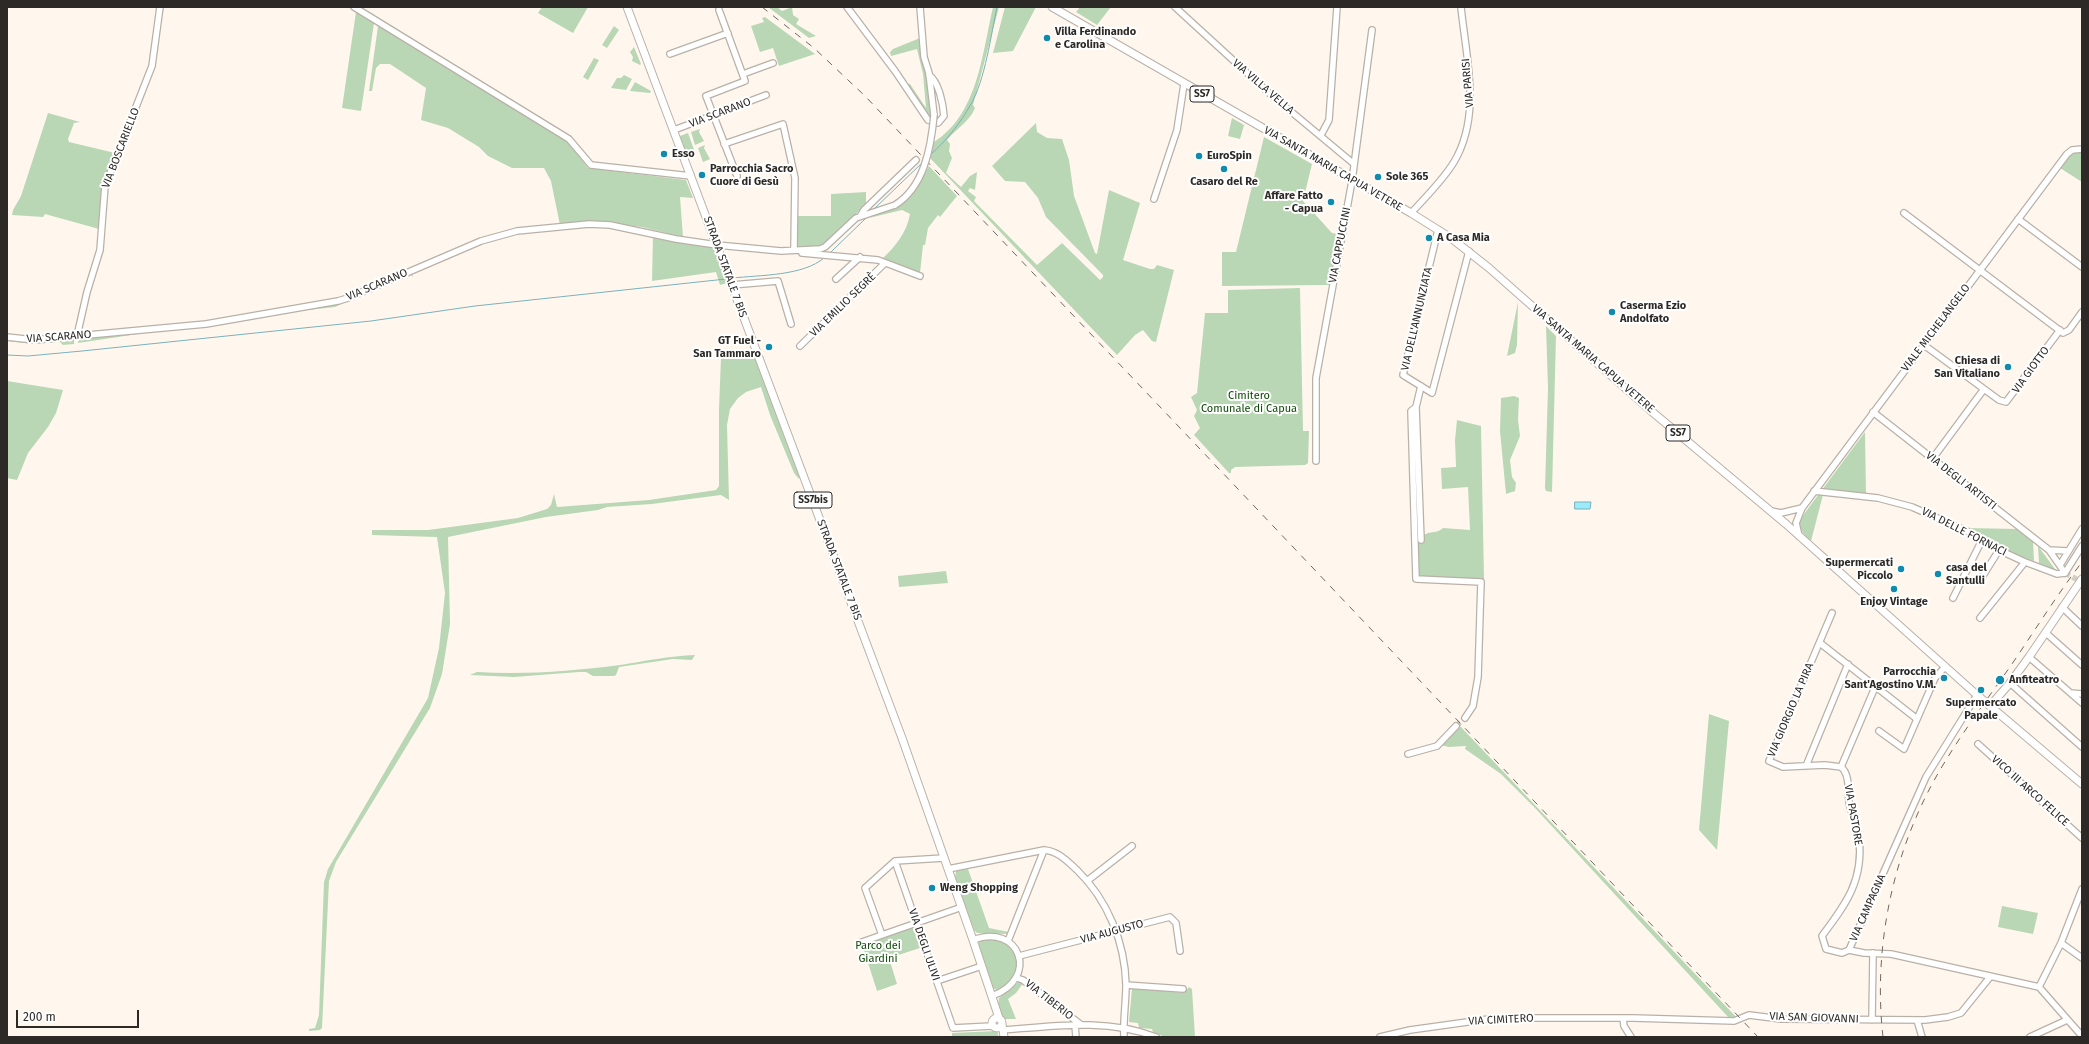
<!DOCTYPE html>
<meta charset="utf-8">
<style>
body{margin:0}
#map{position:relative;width:2089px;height:1044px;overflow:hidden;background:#fff7ed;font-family:"Fira Sans",sans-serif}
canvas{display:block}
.frame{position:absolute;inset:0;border:8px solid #2c2926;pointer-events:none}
.scale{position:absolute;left:16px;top:1010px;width:123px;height:18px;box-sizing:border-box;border:2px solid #2c2926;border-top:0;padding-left:5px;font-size:12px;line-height:14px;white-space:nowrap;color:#2c2926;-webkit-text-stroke:3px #fff;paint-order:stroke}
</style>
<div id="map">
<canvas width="2089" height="1044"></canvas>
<div class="frame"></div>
<div class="scale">200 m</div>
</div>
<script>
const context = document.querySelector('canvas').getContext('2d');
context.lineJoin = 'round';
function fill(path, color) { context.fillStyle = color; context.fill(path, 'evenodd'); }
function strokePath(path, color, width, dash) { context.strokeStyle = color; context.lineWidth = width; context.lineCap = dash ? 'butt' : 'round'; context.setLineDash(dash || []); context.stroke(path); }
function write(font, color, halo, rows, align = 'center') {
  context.font = font + ' "Fira Sans",sans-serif'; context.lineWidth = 4; context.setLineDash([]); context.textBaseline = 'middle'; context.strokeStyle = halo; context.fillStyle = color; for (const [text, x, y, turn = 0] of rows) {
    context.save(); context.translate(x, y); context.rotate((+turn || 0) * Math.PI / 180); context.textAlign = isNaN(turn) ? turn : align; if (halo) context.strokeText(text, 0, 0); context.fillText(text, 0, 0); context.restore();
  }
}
fill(new Path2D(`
 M542,7h46l-15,26 -35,-20z
 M768,7h9l5,4 10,-4 1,8 6,4 -3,5 20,12 -7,2z
 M993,7h6l-26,98 2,3c-5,13 -19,21 -28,32l3,4 -1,7 3,7 -6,15 15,14 9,-11 7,-4 -2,18 -5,-2 -2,3 8,6 -2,4 63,64 25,-22 38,37 3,-3v-2l-57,-58 -8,-19 -13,-16 -20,-1 -13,-15 44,-43 1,9 10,6 15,1 7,21 5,36 21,57 2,1 12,-64 31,13 -17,57 27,9h4l3,-4 17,5 -18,72 -4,-1 -9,-11 -8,5 -18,20 -187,-197 4,-16c44,-28 48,-88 59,-135z
 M1005,7h31l-23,44 -20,2z
 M1080,7h31l-14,18 -21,-13z
 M356,12l18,11 -13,88 -19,-3z
 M765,17l50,37 -36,12 -6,-18 -13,4 -9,-26 13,-4 -2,-4z
 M378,26l185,113 7,5 18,24 98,12 7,18 -13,-1 3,40 -41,-10 -36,-4 -46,2 -9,-44 -7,-13h-32l-24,-12 -9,-9 -31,-19 -27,-8 5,-32 -36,-24h-10l-4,4 -4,23h-3z
 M614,26l5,4 -12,18 -5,-3z
 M920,38l12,67 -1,14 -25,-34 4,-1 16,24 -3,-34 -6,-25 -26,7 -1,-4 3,-3z
 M634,47l7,17 -1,1 -8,-4 1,-4 -3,-5z
 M594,58l5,2 -11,20 -5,-3z
 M624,75l8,4 -6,11 -15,-2 6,-10h4z
 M635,82l16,9 -1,2 -20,-2z
 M48,113l32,9 -6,1 -6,16 1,3 46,11 -13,35 -3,41 -54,-15 -2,3 -31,-2 1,-5 8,-14z
 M1232,118l12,7 -4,14 -12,-3z
 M700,129l-1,3 5,9 -9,4 -4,-13z
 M688,133l8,22 -8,3 -8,-22z
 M1264,137l48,27 -9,37 29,32 7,1 -9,51 -108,1v-34h14z
 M705,145l-1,3 6,11 -7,3 -5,-14z
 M2075,153h7v29l-22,-14 8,-12z
 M929,166l28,30 -17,21 -2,-2 -10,13 -3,17h-2l-3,28 -38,-14c13,-12 25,-27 28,-45l-8,-4 -33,8 24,-10 12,-7 11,-13z
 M866,192v12l-42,42 -27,1 1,-31h33v-22z
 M653,234l24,9 5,-1 32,5 13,36 -7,2 -4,-13 -64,9z
 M412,272l1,5 -3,-3 -75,33 -45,5 -79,14 -60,6 -73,11 1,-5 53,-5 208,-31z
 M1300,288l3,143h6l-1,32 -3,2 -70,2 -4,3v3h-2l-35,-38 6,-7 -6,-12 3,-6 -6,-13 6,-4 8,-80h23v-23z
 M1518,302l-1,43 -2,8 -8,3z
 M1546,326l10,10 -4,156 -6,-1 -1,-3 3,-100z
 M74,338v6l-11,1 -3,-3 -27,2 -26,-3v-2z
 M753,352l47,123 -1,4 -5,-6 -24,-58 -9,-28 -15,5 -8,6 -8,11 -3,16 2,75 -8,-5 -69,9 -45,3 -9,3 -52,7 -98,20 2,87 -8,50 -12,34 -94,154 -7,19 -7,147 -2,2 -11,1v-2l6,-1 4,-13 5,-133 4,-13 100,-171 11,-50 6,-55 -8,-56 -65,-2v-5h56l90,-12 29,-9 4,-4 3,-11 3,13 92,-7 67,-10 3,-4v-77l2,-52z
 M7,381l56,9 -7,23 -8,14 -20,26 -11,27 -10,-2z
 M1514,396l5,2 -1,22 2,16 -10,24 2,17 4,6 -1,8 -9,3 -6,-63 1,-33z
 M1457,420l24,6 3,153 -65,-3 -2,-2v-32c12,-15 17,-6 26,-14l27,2 -2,-43 -26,2 -1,-21 15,-1 -1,-27z
 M1865,432l1,63 -42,-4 -13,50c-7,-6 -14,-13 -10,-23z
 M1964,528l55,1 14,12 1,20 -16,-4z
 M2038,546l17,23 1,2 -17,-8z
 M946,571l2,12 -49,4 -1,-11z
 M695,655l-3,5 -19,-1 -54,8 -3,8 -2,1h-21l-7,-4h-7l-65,5 -44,-2 7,-3c48,3 95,-1 143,-7 25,-4 49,-9 75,-10z
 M1709,714l20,7 -12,129 -18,-20z
 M1460,726l277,292h-8l-194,-210 -34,-34 -36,-25 1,-3 -17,1 -9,-2z
 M968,869l21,59 20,4 -1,2 -31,-1 -3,-3 -19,-53 1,-6z
 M2002,906l36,7 -5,21 -35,-7z
 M913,927l7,21 -31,10 8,26 -20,7 -15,-47z
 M984,939c7,0 14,0 21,4 13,8 16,31 4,41 -3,3 -8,5 -11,7l-5,-3 -15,-42 1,-5z
 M1020,981l4,1 -8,11 -8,6 8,20h-13l-5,-15 1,-6z
 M1189,987l3,2 3,48h-30l-12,-5 -1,-3 -13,-1 -1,-5 -9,-1 3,-34 52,5z
 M997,1031l2,6h-47v-4z`), '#b9d7b4');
const water = new Path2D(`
 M1575,502h16l-1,7h-15z`);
fill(water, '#9bebfb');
strokePath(water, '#7ab1bb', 1);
strokePath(new Path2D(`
 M929,156c17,-15 31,-32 42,-52 14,-24 20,-69 26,-97
 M874,209l48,-46
 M831,252l35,-34
 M733,278c27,-3 70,-2 91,-20
 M7,355l21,1 54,-5 289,-30 104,-15 251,-27`), '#7ab1bb', 1);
strokePath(new Path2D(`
 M2065,573l15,8
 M1456,726l9,-8`), '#d5cec5', 5.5, [5.5, 3]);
const minor = new Path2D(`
 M354,7l215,132 22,26 100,11
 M847,7l48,64 33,49 10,3 6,-7c-1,-12 -5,-34 -15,-41
 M920,7l4,50 5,16 5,42
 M1175,7l95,87 84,70
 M719,10l26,71 -39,15 31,80
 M670,54l58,-21
 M743,74l30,-11
 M674,130l92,-35
 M1321,135l8,-15 8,-113
 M724,144l59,-20 12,54 -1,71
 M1154,199l23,-69 7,-46
 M1411,213c15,-16 32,-33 43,-51 28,-47 12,-104 7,-155
 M1904,213l159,120 6,-3 13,-18
 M861,215l3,-5 52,-50
 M2018,219l64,48
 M1438,230l-35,145 29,18 37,-142
 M802,253l76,7 42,16
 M836,279l24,-22
 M732,285l46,-4 13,43
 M77,336l10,-44 13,-42 5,-64 47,-120 8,-59
 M7,337l27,3 172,-16 132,-23 10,-3 133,-57 36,-10 72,-7 21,1 66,14 41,6 64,6 39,-2 5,-2 31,-29 39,-13
 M1924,345l75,55 7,2 54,-72
 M800,346l85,-83
 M1421,386l-5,21 -5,4 5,168 65,3 -3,95 -5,29 -8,12
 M1416,407l5,133
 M1873,412l176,138 16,23
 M1933,458l51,-69
 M1316,461v-83l36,-197 20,-151
 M1814,491l64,7 34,9 57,25 32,19 24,11 32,12 8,-1
 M1771,511l10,2 21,-5
 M1799,536l-3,-13 6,-15 265,-354 5,-4 10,-1
 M2049,550l19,1
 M2060,565l22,-36
 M2065,573l17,-27
 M1979,582l20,-32
 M1953,598l29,-58
 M2062,607l20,19
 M1832,613l-63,148 14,6 42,-2 16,2
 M1980,618l45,-56
 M2046,633l36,32
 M1820,643l97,76
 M2029,657l53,46
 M2010,683l72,64
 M2071,693l11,1
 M1977,695l-51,82 -77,173 15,3 27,1 148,33
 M1879,731l25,18 31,-71 10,-11
 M1978,744l104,94
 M1408,754l29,-8 19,-20
 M1806,766l42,-102
 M1841,767c9,7 7,25 8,35 2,12 9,24 10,36 5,42 -13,66 -37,98l4,13 16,4 7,-3
 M1841,767l35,-82
 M895,861l58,167 39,-2
 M948,869l96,-19c14,1 23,11 33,20 31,30 48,73 49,115 0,17 -3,35 -2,52
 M1087,881l45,-35
 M882,935l-17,-47 30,-27 49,-3
 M973,940c46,-18 68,38 19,56
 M1008,941l36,-91
 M862,942l100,-35
 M2061,943l21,15
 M1019,956l151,-39 6,6 4,28
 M1017,978l6,2 57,44
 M937,981l45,-15
 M1126,985l57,4
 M2039,987l22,-44 21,-54
 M2039,987l43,49
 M1623,1018l1,8 7,11
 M1872,1020l1,-67
 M1917,1020l5,17
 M1075,1025l1,12
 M1003,1030c51,-4 104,-12 153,7
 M1380,1037l30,-7 86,-12h137l101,3 15,-6 32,4 144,1 23,-3 13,-4 29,-36
 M2030,1037l37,-17`);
const major = new Path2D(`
 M627,7l275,731 71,202 26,78
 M1052,7l359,206 40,25 38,30 161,142 136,114 191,171 105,89
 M1990,706l20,-23 19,-26 53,-78
 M992 1023a5 5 0 1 1 10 0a5 5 0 1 1-10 0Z
 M1002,1024l2,13`);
strokePath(minor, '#b9b1a8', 8);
strokePath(major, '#b9b1a8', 9);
strokePath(minor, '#fff', 5.5);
strokePath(major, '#fff', 7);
strokePath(new Path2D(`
 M762,7l52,41 51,48 893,941
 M1883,1037c-10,-88 9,-182 53,-260 22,-39 50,-76 76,-113 23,-34 45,-69 70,-102`), '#6c6863', 1, [7, 7]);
const minorBridge = new Path2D(`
 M895,205c29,-18 36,-57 39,-90`);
strokePath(minorBridge, '#b9b1a8', 8, []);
strokePath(minorBridge, '#fff', 5.5);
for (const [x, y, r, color] of [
 [1047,38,4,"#108bad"],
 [664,154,4,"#108bad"],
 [1199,156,4,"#108bad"],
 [1224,169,4,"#108bad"],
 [702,175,4,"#108bad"],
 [1378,177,4,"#108bad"],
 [1331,202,4,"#108bad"],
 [1429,238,4,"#108bad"],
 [1612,312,4,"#108bad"],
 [769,347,4,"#108bad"],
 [2008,367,4,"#108bad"],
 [1901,569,4,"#108bad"],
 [1938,574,4,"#108bad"],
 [1894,589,4,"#108bad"],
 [1944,678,4,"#108bad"],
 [2000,680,5,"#108bad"],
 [1981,690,4,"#108bad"],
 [932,888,4,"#108bad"]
]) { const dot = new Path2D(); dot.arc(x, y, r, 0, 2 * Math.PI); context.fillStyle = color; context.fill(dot); strokePath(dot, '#fff', 1.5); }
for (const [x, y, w] of [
 [1202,94,24],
 [1678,433,24],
 [813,500,38]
]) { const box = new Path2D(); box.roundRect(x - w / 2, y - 8, w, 16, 3); context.fillStyle = '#fff'; context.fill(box); strokePath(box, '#2c2926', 1); }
write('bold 10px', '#2c2926', null, [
 ["SS7",1202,94],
 ["SS7",1678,433],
 ["SS7bis",813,500]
]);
write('bold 11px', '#2c2926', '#fff', [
 ["Villa Ferdinando",1055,32],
 ["e Carolina",1055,45],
 ["Esso",672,154],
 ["EuroSpin",1207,156],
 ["Parrocchia Sacro",710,169],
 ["Cuore di Gesù",710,182],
 ["Sole 365",1386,177],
 ["Casaro del Re",1224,182,"center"],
 ["Affare Fatto",1323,196,"right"],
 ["- Capua",1323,209,"right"],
 ["A Casa Mia",1437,238],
 ["Caserma Ezio",1620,306],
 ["Andolfato",1620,319],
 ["GT Fuel -",761,341,"right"],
 ["San Tammaro",761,354,"right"],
 ["Chiesa di",2000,361,"right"],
 ["San Vitaliano",2000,374,"right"],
 ["Supermercati",1893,563,"right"],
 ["Piccolo",1893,576,"right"],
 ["casa del",1946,568],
 ["Santulli",1946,581],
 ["Enjoy Vintage",1894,602,"center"],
 ["Parrocchia",1936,672,"right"],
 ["Sant'Agostino V.M.",1936,685,"right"],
 ["Anfiteatro",2009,680],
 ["Supermercato",1981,703,"center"],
 ["Papale",1981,716,"center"],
 ["Weng Shopping",940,888]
], 'left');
write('11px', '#2c2926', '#fff', [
 ["VIA PARISI",1468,83,-95],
 ["VIA VILLA VELLA",1263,87,41],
 ["VIA SCARANO",720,113,-21],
 ["VIA BOSCARIELLO",121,148,-69],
 ["VIA SANTA MARIA CAPUA VETERE",1333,169,30],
 ["VIA CAPPUCCINI",1340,245,-79],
 ["STRADA STATALE 7 BIS",725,267,70],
 ["VIA SCARANO",377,285,-23],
 ["VIA EMILIO SEGRÈ",843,305,-44],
 ["VIA DELL'ANNUNZIATA",1417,319,-77],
 ["VIALE MICHELANGELO",1936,328,-53],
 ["VIA SCARANO",59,337,-4],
 ["VIA SANTA MARIA CAPUA VETERE",1593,359,41],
 ["VIA GIOTTO",2031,370,-54],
 ["VIA DEGLI ARTISTI",1961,481,38],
 ["VIA DELLE FORNACI",1964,532,27],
 ["STRADA STATALE 7 BIS",839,570,69],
 ["VIA GIORGIO LA PIRA",1791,710,-67],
 ["VICO III ARCO FELICE",2030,791,42],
 ["VIA PASTORE",1853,815,80],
 ["VIA CAMPAGNA",1868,908,-66],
 ["VIA AUGUSTO",1112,932,-15],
 ["VIA DEGLI ULIVI",924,945,71],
 ["VIA TIBERIO",1049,1000,38],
 ["VIA SAN GIOVANNI",1814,1018,2],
 ["VIA CIMITERO",1501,1020,-3]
]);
write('11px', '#0f4907', '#fff', [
 ["Cimitero",1249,396],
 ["Comunale di Capua",1249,409],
 ["Parco dei",878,946],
 ["Giardini",878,959]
]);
</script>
